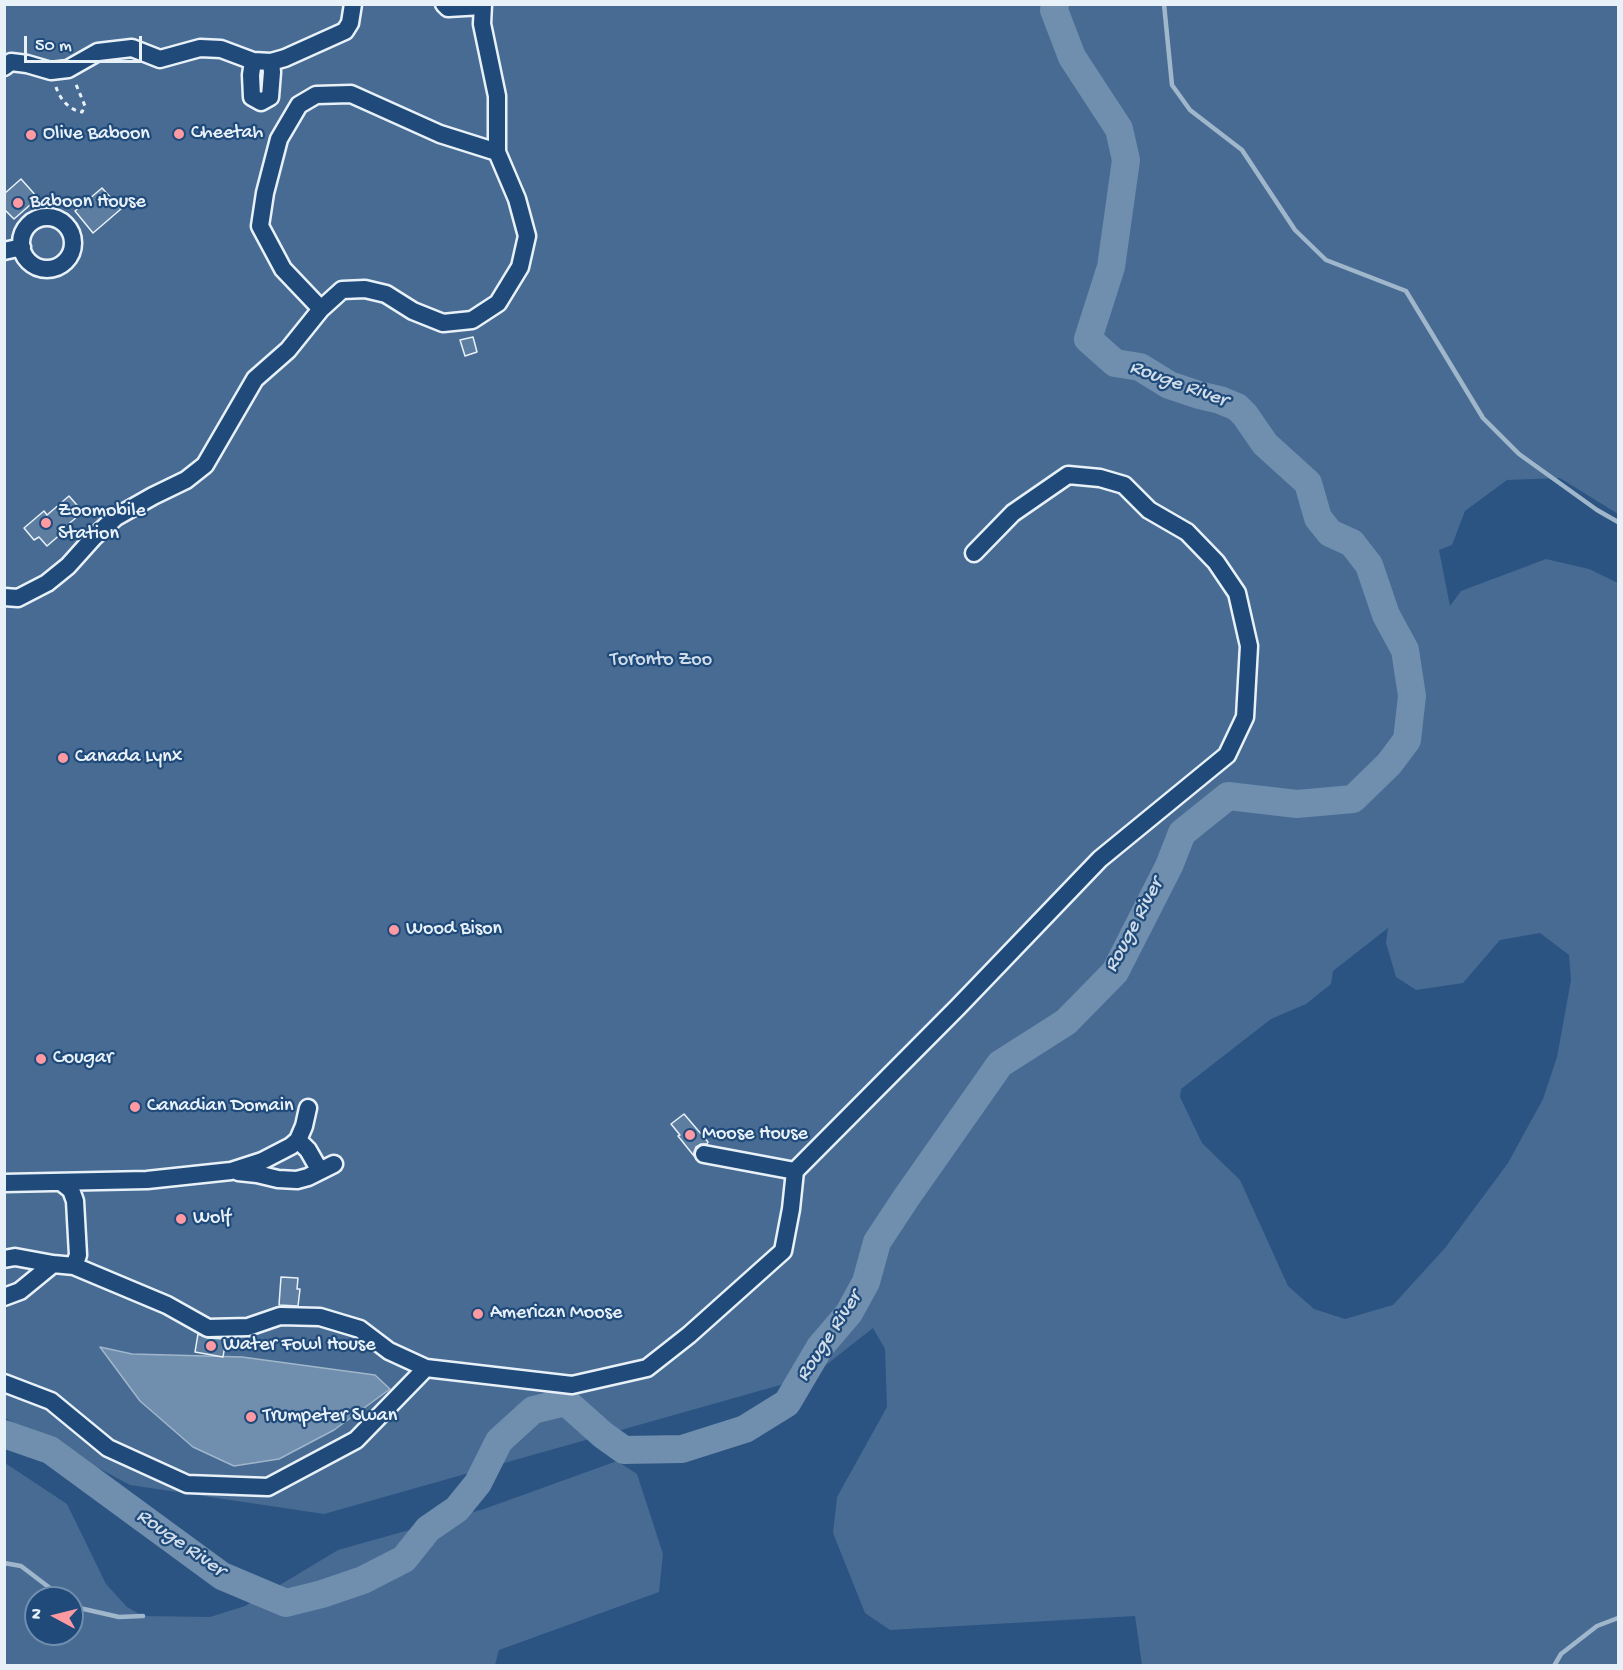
<!DOCTYPE html>
<style>
body{margin:0}
#map{position:relative;width:1623px;height:1670px;overflow:hidden;background:#2b5482;font-family:"Gochi Hand",sans-serif}
canvas{display:block}
.frame{position:absolute;inset:0;border:6px solid #e8f1f8;pointer-events:none}
.north{position:absolute;left:24px;top:1586px;width:60px;height:60px;box-sizing:border-box;background:#1f4a7a;border:2px solid #6f8dac;border-radius:50%;rotate:277deg;font-size:16px;font-weight:700;line-height:24px;text-align:center;color:#e8f1f8}
.north::after{content:'';display:block;margin:auto;width:21px;height:27px;background:#ff9aa2;clip-path:polygon(50% 0,100% 100%,50% 72%,0 100%)}
.scale{position:absolute;left:24px;top:36px;width:118px;height:27px;box-sizing:border-box;border:3px solid #e8f1f8;border-top:0;padding-left:8px;font-size:18px;line-height:21px;white-space:nowrap;color:#e8f1f8;-webkit-text-stroke:4px #1f4a7a;paint-order:stroke}
</style>
<div id="map">
<canvas width="1623" height="1670"></canvas>
<div class="frame"></div>
<div class="north">N</div>
<div class="scale">50 m</div>
</div>
<script>
const context = document.querySelector('canvas').getContext('2d');
context.lineJoin = 'round';
function fill(path, color) { context.fillStyle = color; context.fill(path, 'evenodd'); }
function strokePath(path, color, width, dash) { context.strokeStyle = color; context.lineWidth = width; context.lineCap = dash ? 'butt' : 'round'; context.setLineDash(dash || []); context.stroke(path); }
function write(font, color, halo, rows, align = 'center') {
  context.font = font + ' "Gochi Hand",sans-serif'; context.lineWidth = 4.5; context.setLineDash([]); context.textBaseline = 'middle'; context.strokeStyle = halo; context.fillStyle = color; for (const [text, x, y, turn = 0] of rows) {
    context.save(); context.translate(x, y); context.rotate((+turn || 0) * Math.PI / 180); context.textAlign = isNaN(turn) ? turn : align; if (halo) context.strokeText(text, 0, 0); context.fillText(text, 0, 0); context.restore();
  }
}
fill(new Path2D(`
 M4,5h1614v509l-58,-36 -53,2 -42,31 -13,34 -13,5 11,56 11,-15 85,-32 43,10 29,14v1082h-476l-7,-49 -245,14 -25,-17 -32,-80 4,-36 50,-90 -2,-58 -12,-21 -61,48 -488,138 -194,-29 -125,-67zM1388,928l-2,15 10,34 20,13 47,-7 37,-43 40,-7 29,22 2,25 -14,77 -14,42 -35,64 -63,85 -52,57 -48,14 -31,-10 -26,-23 -48,-106 -38,-37 -22,-46 1,-8 90,-70 35,-15 25,-20 2,-13z
 M617,1461l20,13 26,80 -4,38 -160,58 -4,15h-490v-202l62,41 39,80 21,23 16,9 67,1 35,-11 93,-56 146,-41zM36,1598h36v36h-36z`), '#476b93');
const water = new Path2D(`
 M100,1347l32,7 110,3 133,18 15,14 -56,41 -55,29 -45,7 -41,-19 -53,-46z`);
fill(water, '#708ead');
strokePath(water, '#a0b6cb', 1.5);
strokePath(new Path2D(`
 M1164,4l8,81 18,25 52,40 53,80 31,30 80,31 77,127 36,36 78,56 21,12
 M4,1563l17,3 42,32
 M72,1605l3,2 44,10 24,-1
 M1554,1666l7,-12 36,-28 21,-8`), '#a0b6cb', 4.5);
strokePath(new Path2D(`
 M4,1434l46,16 172,126 64,27 36,-9 41,-14 41,-21 24,-30 29,-20 21,-26 21,-42 34,-31 33,-8 37,33 21,15 58,-1 63,-20 42,-26 33,-56 29,-34 17,-31 11,-40 29,-44 94,-134 66,-42 49,-50 54,-106 13,-33 46,-37 69,8 56,-5 36,-35 18,-24 5,-44 -7,-46 -19,-35 -17,-50 -17,-22 -22,-10 -12,-15 -10,-35 -43,-39 -20,-29 -8,-8 -17,-7 -21,-5 -30,-10 -29,-18 -25,-4 -27,-24 23,-72 15,-107 -7,-31 -47,-72 -18,-47 1,-6`), '#708ead', 28);
const building = new Path2D(`
 M21,179l17,19 -24,21 -10,-10v-15z
 M102,188l19,21 -28,24 -18,-22z
 M473,337l4,15 -12,4 -5,-16z
 M69,496l14,16 -23,19 2,2 -15,13 -8,-9 -5,3 -10,-12 20,-17 3,4z
 M684,1114l24,28 -1,2h-6l-5,3 -2,5v4l-16,-20 2,-1 -9,-11z
 M281,1277l17,1 -1,11h3l-2,17 -19,-1z
 M198,1334l10,4 18,1 -3,18 -28,-5z`);
fill(building, '#5d7da1');
strokePath(building, '#e8f1f8', 1.5);
const minor = new Path2D(`
 M444,4l4,4 34,-2
 M253,61l-2,14 1,22 9,5 9,-5 2,-25 -1,-10
 M4,67l7,-5 16,2 24,7 17,-2 30,-17 34,-4 28,11 40,-11 21,1 32,12 18,1 14,-4 60,-27 5,-8 3,-19
 M21 243a26 26 0 1 1 52 0a26 26 0 1 1-52 0Z
 M4,251l18,-4
 M321,309l-38,-40 -23,-43 5,-33 14,-54 20,-34 17,-10 35,-1 89,40 57,18
 M4,597l14,1 29,-15 21,-17 26,-29 22,-20 37,-21 33,-16 19,-15 50,-86 33,-29 33,-41 21,-19 23,-1 21,5 27,17 30,12 29,-3 26,-17 22,-36 7,-31 -10,-37 -20,-47v-56l-15,-72 1,-20
 M298,1140l10,10 12,21
 M704,1154l91,17
 M238,1172l19,2 21,5 19,1 11,-3 26,-13
 M61,1182l10,8 4,11 3,54 -4,11
 M4,1183l143,-3 84,-9 31,-10 29,-15 7,-6 6,-14 4,-18
 M4,1259l11,-2 38,7 21,2 93,39 41,23 40,-1 32,-11 40,1 40,12 29,22 37,17 146,17 75,-17 42,-33 94,-84 8,-42 4,-38 163,-164 142,-148 127,-104 18,-38 4,-71 -12,-53 -21,-31 -29,-30 -38,-22 -25,-25 -24,-7 -32,-3 -55,38 -39,40
 M4,1297l16,-6 33,-27
 M4,1383l47,18 57,47 79,36 81,3 88,-47 70,-72`);
strokePath(minor, '#e8f1f8', 21);
strokePath(new Path2D(`
 M56,87c4,12 13,23 26,25l3,-6 -10,-24`), '#e8f1f8', 3, [4.5, 4.5]);
strokePath(minor, '#1f4a7a', 16);
for (const [x, y, r, color] of [
 [179,134,6,"#ff9aa2"],
 [31,135,6,"#ff9aa2"],
 [18,203,6,"#ff9aa2"],
 [46,523,6,"#ff9aa2"],
 [63,758,6,"#ff9aa2"],
 [394,930,6,"#ff9aa2"],
 [41,1059,6,"#ff9aa2"],
 [135,1107,6,"#ff9aa2"],
 [690,1135,6,"#ff9aa2"],
 [181,1219,6,"#ff9aa2"],
 [478,1314,6,"#ff9aa2"],
 [211,1346,6,"#ff9aa2"],
 [251,1417,6,"#ff9aa2"]
]) { const dot = new Path2D(); dot.arc(x, y, r, 0, 2 * Math.PI); context.fillStyle = color; context.fill(dot); strokePath(dot, '#1f4a7a', 2); }
write('20px', '#e8f1f8', '#1f4a7a', [
 ["Cheetah",191,134],
 ["Olive Baboon",43,135],
 ["Baboon House",30,203],
 ["Zoomobile",58,512],
 ["Station",58,535],
 ["Canada Lynx",75,758],
 ["Wood Bison",406,930],
 ["Cougar",53,1059],
 ["Canadian Domain",147,1107],
 ["Moose House",702,1135],
 ["Wolf",193,1219],
 ["American Moose",490,1314],
 ["Water Fowl House",223,1346],
 ["Trumpeter Swan",263,1417]
], 'left');
write('20px', '#d0dde9', '#1f4a7a', [
 ["Toronto Zoo",661,661]
]);
write('italic 21px', '#d0dde9', '#1f4a7a', [
 ["Rouge River",1178,385,20],
 ["Rouge River",1135,926,-62],
 ["Rouge River",830,1337,-57],
 ["Rouge River",180,1544,35]
]);
</script>
